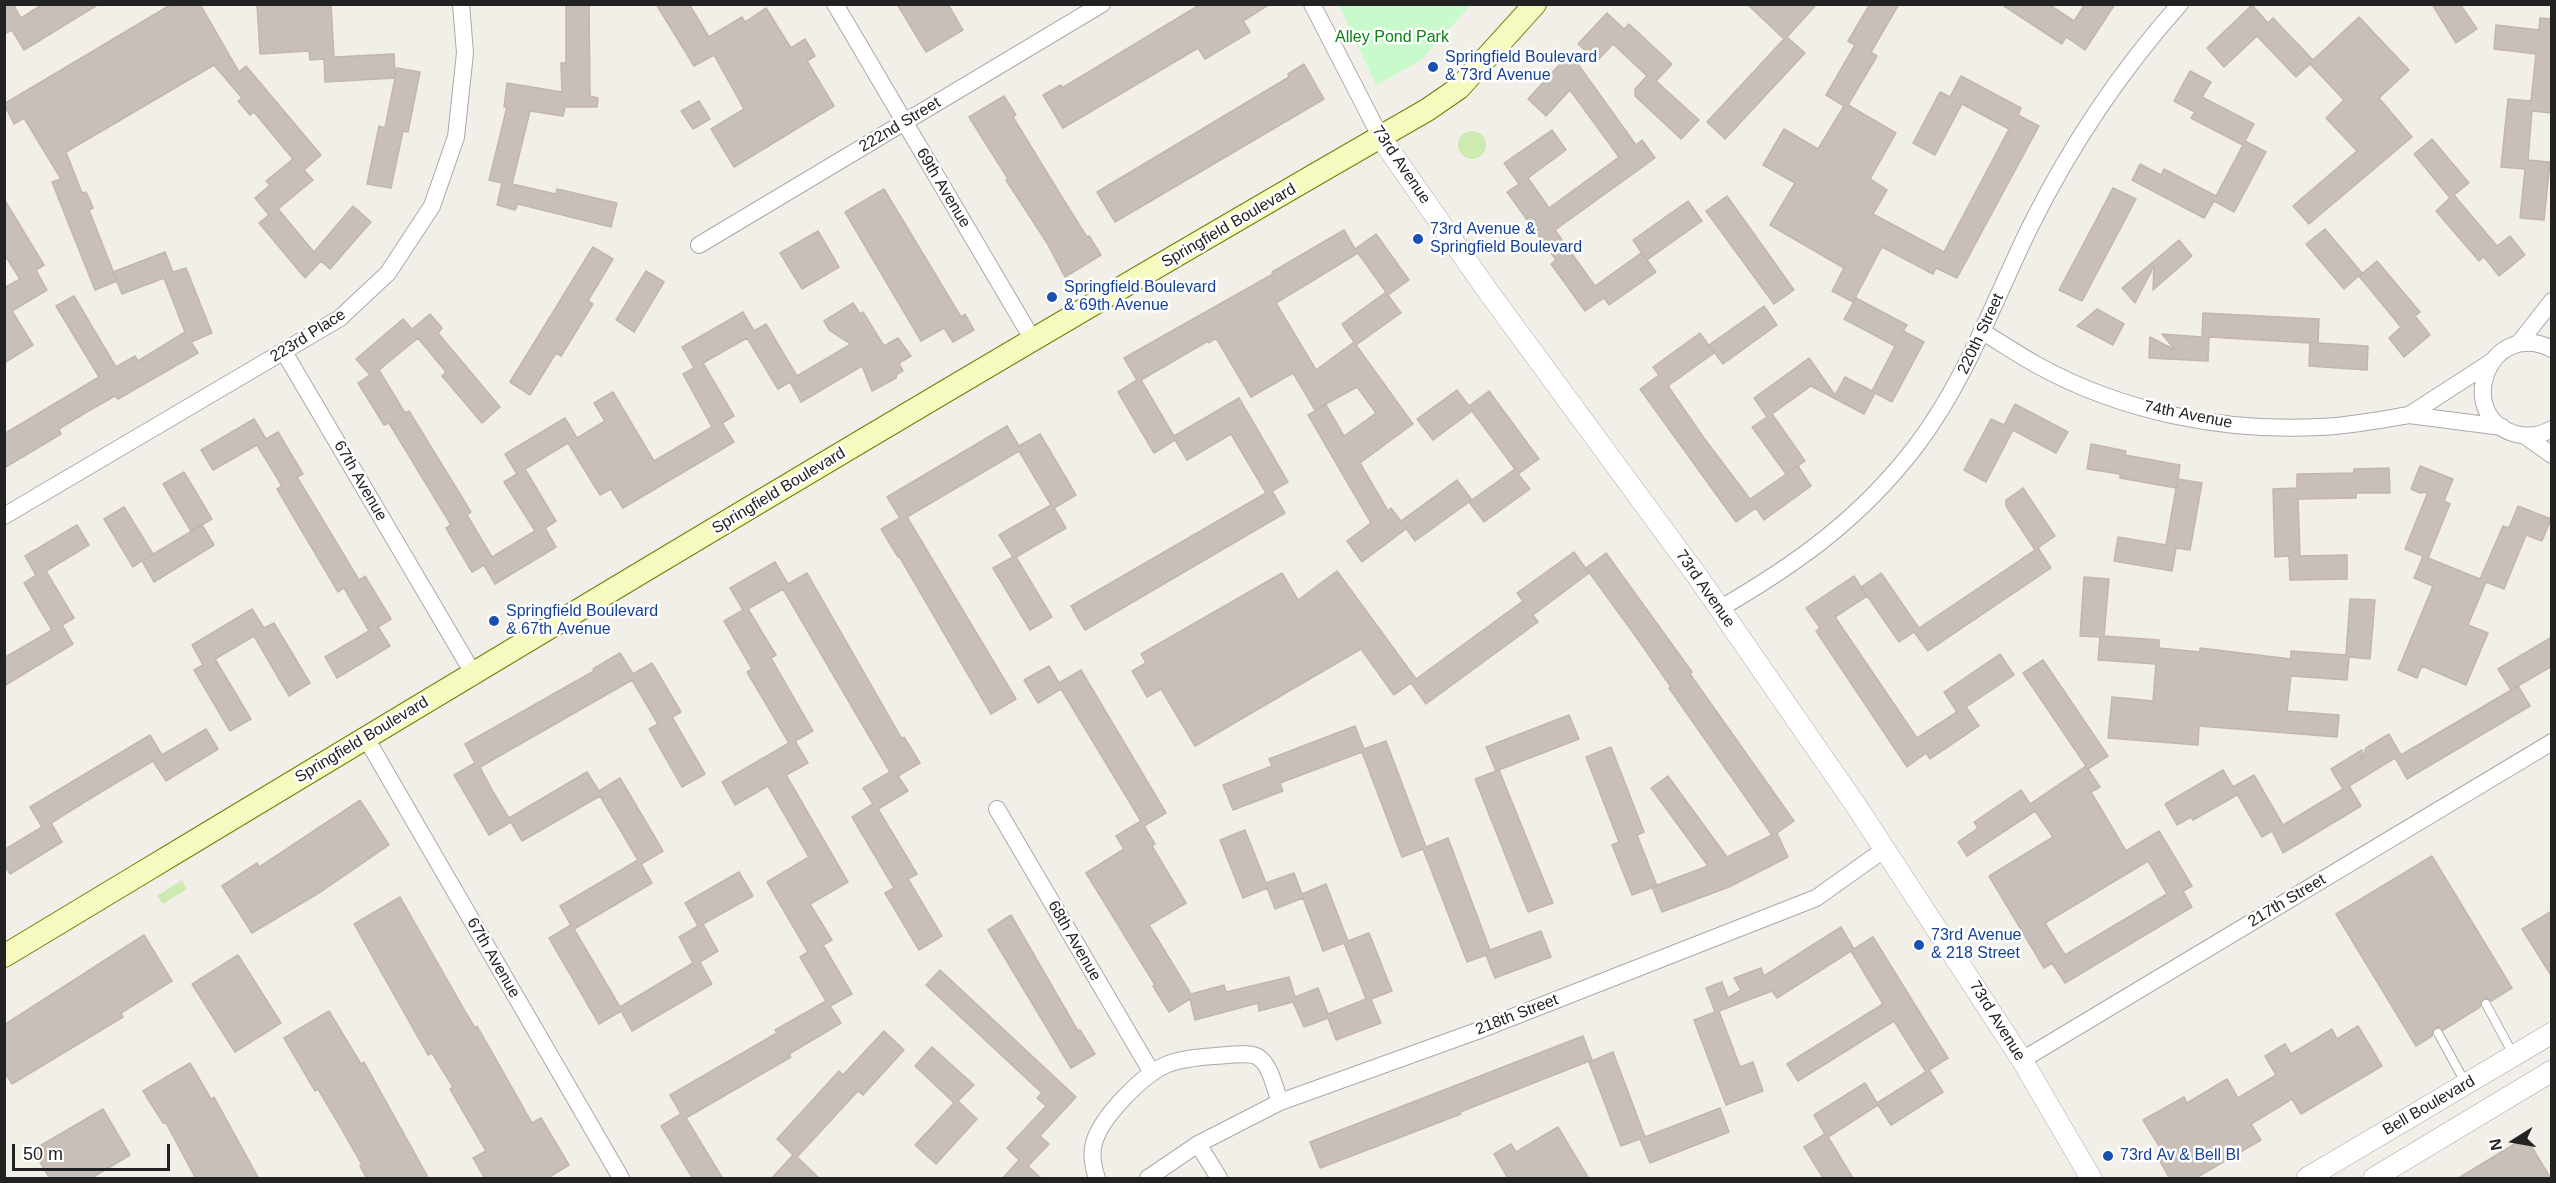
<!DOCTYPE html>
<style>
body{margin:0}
#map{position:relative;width:2556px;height:1183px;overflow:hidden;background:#f2efe9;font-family:Arial,sans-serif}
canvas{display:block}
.frame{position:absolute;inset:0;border:6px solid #222;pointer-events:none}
.north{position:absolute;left:2484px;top:1111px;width:60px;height:60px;-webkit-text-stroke:4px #fff;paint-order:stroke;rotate:259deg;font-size:16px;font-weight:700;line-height:24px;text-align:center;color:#222}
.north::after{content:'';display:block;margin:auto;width:21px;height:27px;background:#222;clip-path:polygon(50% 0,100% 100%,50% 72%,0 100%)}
.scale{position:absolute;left:12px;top:1144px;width:158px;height:27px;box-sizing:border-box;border:3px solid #222;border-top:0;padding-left:8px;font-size:18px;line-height:21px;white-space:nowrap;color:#222;-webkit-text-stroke:4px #fff;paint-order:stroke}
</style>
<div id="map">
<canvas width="2556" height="1183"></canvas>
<div class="frame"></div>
<div class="north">N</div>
<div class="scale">50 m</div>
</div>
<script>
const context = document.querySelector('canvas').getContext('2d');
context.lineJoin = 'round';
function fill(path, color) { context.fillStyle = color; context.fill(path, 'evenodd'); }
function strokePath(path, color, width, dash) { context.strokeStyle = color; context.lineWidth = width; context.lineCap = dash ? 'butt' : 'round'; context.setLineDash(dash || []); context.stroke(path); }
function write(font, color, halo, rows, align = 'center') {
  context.font = font + ' Arial,sans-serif'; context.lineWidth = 5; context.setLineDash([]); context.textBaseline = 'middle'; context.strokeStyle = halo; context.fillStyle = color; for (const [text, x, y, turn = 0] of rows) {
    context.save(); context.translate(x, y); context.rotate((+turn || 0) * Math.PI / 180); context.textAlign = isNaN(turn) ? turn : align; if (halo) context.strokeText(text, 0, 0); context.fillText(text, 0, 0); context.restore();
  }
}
fill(new Path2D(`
 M1458 145a14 14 0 1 1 28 0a14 14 0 1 1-28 0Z
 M182,880l5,9 -24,15 -6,-8z`), '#cdebb0');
fill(new Path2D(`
 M1339,5h132l-51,56 -44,24z`), '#c8facc');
const building = new Path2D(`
 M4,4h9l8,14 22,-14h56l-75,46 -12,-20 -8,4z
 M172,4h28l39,68 7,-6 75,89 -17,15 9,10 -35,29 36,43 39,-46 18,16 -41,47 -9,-8 -16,17 -46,-55 10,-8 -14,-17 15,-13 -4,-4 27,-22 -39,-47 -4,3 -12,-14 4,-3 -28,-33 -148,87 16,41 4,-1 4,8 3,8 -4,2 28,71 -22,9 -43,-108 9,-3 -37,-61 -10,6 -10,-20z
 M257,4h74l3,53 60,-3 1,21 2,-7 23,4 -12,60 -5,-1 -12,57 -24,-4 12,-58 6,2 10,-50 -70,4 -1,-23 -14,1 -1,-9 -49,3z
 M566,4h23l1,92 8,2 -1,9h-32l-2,9 -33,-5 -18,73 44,10 1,-5 60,14 -6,24 -93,-23 -3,6 -18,-5 5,-22 -13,-3 18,-73h-3l3,-24 55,9 -1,-29h5z
 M656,4h33l20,33 33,-20 3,5 21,-14 25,40 14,-9 10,17 -8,5 27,45 -100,61 -23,-38 33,-20 -30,-54 -20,11z
 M897,4h51l15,26 -37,22z
 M1201,4h69l-27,17 7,11 -45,27 -7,-11 -135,80 -20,-33 18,-10 1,3z
 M1747,4h70l-30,33 18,16 -80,86 -18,-17 77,-83z
 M1870,4h29l-28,48 6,4 -29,49 48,28 -26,46 17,11 -14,24 71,38 65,-123 -47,-25 -27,51 -22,-12 27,-51 10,5 11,-21 60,32 -3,7 21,11 -82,152 -21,-10 -3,6 -51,-27 -29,55 -21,-11 12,-23 -74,-43 25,-42 -32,-18 21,-36 34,20 26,-43 -18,-11 29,-50 -7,-4z
 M2001,4h47l26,17 11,-17h30l-30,46 -19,-13 -4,7z
 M2432,4h28l17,25 -21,14z
 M2252,5l16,18 5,-5 40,42 46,-43 50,53 -30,28 33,39 -103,87 -16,-18 64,-55 -31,-33 18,-18 -34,-36 -14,13 -39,-41 -33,31 -17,-19z
 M1607,13l17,16 5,-5 43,40 -16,17 43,39 -18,19 -46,-43v-7l12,-13 -34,-32 -16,17 -19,-17z
 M2540,18l12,1v94l-20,-2 -4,49 22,2 -6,58 -24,-2 5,-49 -24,-2 7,-68 23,2 5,-47 -42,-5 2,-24 43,5z
 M1570,53l66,92 6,-5 13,18 -100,72 40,56 46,-33 4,5 -12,-18 55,-39 14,20 -55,39 9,12 -47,33 -5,-7 -19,13 -34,-47 5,-4 -49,-68 12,-8 -15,-21 48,-33 14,20 -38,28 21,30 70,-51 -49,-67 -24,26 -18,-17z
 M1304,64l20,35 -209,123 -18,-30 192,-115 -1,-3z
 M2190,71l21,11 -9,15 52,27 -9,17 21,11 -32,60 -20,-11 -10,17 -72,-38 8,-16 21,11 3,-6 52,27 27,-51 -52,-27 4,-6 -21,-11z
 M1004,96l12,19 -3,2 47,77 27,43 2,-1 12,19 -36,22 -18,-34 -41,-63 2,-1 -39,-62z
 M699,101l11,18 -17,10 -12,-18z
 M2432,139l37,44 -15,12 43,51 13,-10 15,19 -26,21 -15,-19 -5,4 -43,-50 14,-13 -36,-44z
 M2113,188l23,11 -54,102 -23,-11z
 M884,189l77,128 4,-3 9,16 -21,12 -9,-14 -23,13 -76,-129z
 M1727,196l67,94 -20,14 -68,-93z
 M4,199l40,66 -8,5 11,20 -35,21 21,34 -29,18v-75l16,-9 -16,-25z
 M2325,229l37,44 -18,16 -38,-45z
 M1344,230l11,19 21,-15 33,46 -21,15 13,18 -45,32 57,79 -53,39 28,48 3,-3 10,13 56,-41 15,20 -57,41 -10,-14 1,2 -44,33 -15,-21 24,-18 -63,-108 18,-10 18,31 32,-23 -19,-26 -42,23 -22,-37 -42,24 -35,-59 -7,5 -1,-2 -67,39 33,56 65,-38 49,84 -16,9 13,22 -200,117 -14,-24 195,-113 -35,-59 -44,26 -12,-20 -21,13 -36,-61 19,-12 -13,-22 149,-84 -1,-2zM1358,253l28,39 -44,32 12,18 -38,28 -40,-67z
 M818,231l21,36 -37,22 -22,-36z
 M2179,240l13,16 -39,34 1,-24 -19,37 -13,-15z
 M593,247l20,12 -25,42 5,3 -32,52 -5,-3 -26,42 -20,-13z
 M165,252l8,20 13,-4 26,65 -21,9 7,11 -80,46 -3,-3 -30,17 -26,16 2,5 -57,34v-34l95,-57 -43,-71 18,-10 42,71 19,-11 3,5 47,-29 -21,-54 -42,16 -9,-22z
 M2377,261l43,51 -5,4 15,19 -26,22 -15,-19 12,-11 -42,-51z
 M646,271l18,11 -30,50 -18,-12z
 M1856,298l51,27 -4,6 21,11 -32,60 -17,-9 -11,21 -53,-28 -39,28 33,47 -19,13 -34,-47 15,-10 -13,-19 55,-40 26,37 10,-18 27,14 23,-45 -51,-27z
 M853,303l7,11 3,-2 21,34 14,-8 13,18 -12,7 4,8 -6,3 -1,4 -24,13 -10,-25 -61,36 -11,-20 -12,7 -31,-51 -44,25 31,53 -12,7 12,19 -111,66 -12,-19 -11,6 -32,-52 -43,26 31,52 -11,7 11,19 -61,37 -11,-19 -12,7 -26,-44 5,-3 -62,-102 -5,2 -26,-42 12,-8 -14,-16 47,-40 9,10 18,-15 12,14 -4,5 62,74 -18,16 -40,-47 4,-4 -28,-34 -39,32 26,43 4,-2 62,101 -4,3 25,42 43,-26 -31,-49 13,-8 -12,-20 60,-36 12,20 28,-17 -11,-18 19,-11 41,69 58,-34 -29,-53 11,-6 -12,-21 61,-35 11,19 12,-7 31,52 54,-32 -22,-14 -5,-9z
 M1764,306l13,19 -54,39 -14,-19z
 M2097,309l27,15 -11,21 -36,-19z
 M2203,313l116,6 -1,24 50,3 -1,24 -58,-4 1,-23 -101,-6 -1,24 -59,-3 1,-21 25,13 -13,-16 40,3z
 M1700,333l14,20 -46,33 36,52 46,61 48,-33 13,20 -47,34 -8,-12 -20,14 -96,-133 19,-14 -6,-8z
 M1457,390l12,16 20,-15 50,68 -21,15 12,15 -46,33 -15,-20 46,-33 -43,-58 -39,29 -16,-21z
 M2015,404l53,28 -12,21 -43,-23 -27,52 -22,-12 27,-51 13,6z
 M254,419l12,20 12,-7 25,42 -6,3 62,103 6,-4 26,43 -13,8 12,19 -53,32 -12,-21 44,-26 -25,-43 -6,4 -61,-103 5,-3 -25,-41 -44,25 -12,-20z
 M1007,426l12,20 21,-12 36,61 -22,13 12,20 -50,29 36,60 -22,13 -37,-62 20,-11 -14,-22 52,-30 -32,-54 -112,66 109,182 -25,15 -92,-158 -1,1 -17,-28 19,-11 -13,-21z
 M2091,444l35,7 -1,4 55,10 -2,14 24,4 -12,67 -14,-2 -4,23 -58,-10 4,-24 48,8 11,-62 -1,5 -56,-10v-4l-33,-5z
 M2420,466l33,13 -9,22 6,3 -22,54 52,21 23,-53 6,2 9,-22 33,13 -9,22 -16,-6 -22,54 -18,-7 -18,43 20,8 -22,52 -44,-19 -5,12 -19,-8 35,-84 -19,-8 9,-22 -18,-7 23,-57 -8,1 -9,-4z
 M2389,468l1,25h-34v5l-58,1 2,57 47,-1v24l-57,1 -1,-24 -14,1 -2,-68 24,-1v-14l57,-1v-4z
 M184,472l28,47 -21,12 -28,-47z
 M2023,488l32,48 -17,12 13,20 -123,83 -14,-19 -15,10 -38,-55 20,-14 38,55 116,-78 -29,-44v-6z
 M124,507l29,47 -8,5 57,-34 12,20 -60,37 -12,-21 -9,6 -29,-48z
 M77,525l12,20 -43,26 28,47 -12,7 11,19 -69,42v-28l48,-28 -28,-47 12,-8 -11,-19z
 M1574,552l15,21 -56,42 5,7 -112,82 -15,-21 -17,12 -33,-46 -166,97 -34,-57 -14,8 -15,-26 14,-8 -5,-9 141,-81 16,27 39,-29 79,108 107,-78 -6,-8z
 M1606,553l86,119 -2,2 104,147 -17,12 11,24 -59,30 -67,25 -10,-25 56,-21 -57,-78 17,-12 59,81 45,-22 -103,-147 2,-1 -32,-46 -53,-73z
 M775,562l13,22 19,-11 95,166 2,-2 16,26 -22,13 10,15 -30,18 39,65 -9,5 34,57 -23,14 -34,-57 9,-5 -42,-71 21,-13 -10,-16 27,-16 -107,-183 -35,20 28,46 -5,3 42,73 -18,10 13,22 -22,12 62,107 -38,22 22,36 -9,5 29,49 -22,12 11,17 -52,31 2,3 -105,61 37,61h-30l-32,-53 20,-12 -11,-19 107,-62 -2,-3 51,-29 -26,-44 8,-5 -41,-70 42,-25 -41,-71 -33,19 -13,-23 67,-39 -42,-71 5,-3 -28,-48 19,-11 -13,-22z
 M1854,576l13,20 -32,21 82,121 40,-26 -13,-20 56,-38 14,21 -48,32 13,19 -49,33 -4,-6 -19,14 -91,-136 4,-3 -14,-20z
 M2084,577l25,2 -5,57 55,4v8l41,4v-4l91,11v-8l55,4 4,-56 25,1 -5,59 -21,-2 -2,23 -56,-4 -4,35 52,4 -2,22 -138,-11 -1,19 -90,-7 4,-41 41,4 3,-37 -58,-4 2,-23 -20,-1z
 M252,609l12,19 10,-5 36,60 -21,13 -35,-60 -22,13 -17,10 36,60 -21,12 -36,-61 9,-5 -11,-20z
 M2552,637v29l-41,24 -13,-21z
 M620,653l13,21 19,-11 29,49 -9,5 33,57 -23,13 -33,-58 9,-5 -26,-44 -152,87 12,23 17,28 78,-46 12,19 21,-13 43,73 -22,13 11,19 -78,46 46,78 73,-44 -14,-26 19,-11 -13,-23 54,-31 14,24 -50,28 15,27 -18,11 12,22 -80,47 -11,-20 -22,13 -50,-86 22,-13 -11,-19 78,-46 -38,-64 -78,45 -11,-19 -22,13 -35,-60 21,-12 -10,-19 129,-73 -1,-2z
 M2043,660l65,96 -20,13 12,18 -9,5 35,59 33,-20 33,55 -9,5 9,16 -127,76 -13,-20 -8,5 -55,-92 64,-39 -18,-26 -68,45 -9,-14 20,-14 -4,-6 47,-32 9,14 56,-38 -63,-93zM2148,861l19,33 -102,61 -20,-32z
 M1049,666l10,17 22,-13 85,143 -22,13 11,18 -3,2 34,57 -37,22 42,69 33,-9 2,7 63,-15 6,20 23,-9 10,26 38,-15 -22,-56 -21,8 -20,-53 -28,11 -8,-21 -24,10 -23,-58 25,-10 21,53 28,-10 8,21 24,-10 22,57 21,-8 23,58 -21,8 10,24 -45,17 -8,-22 -24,9 -11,-25 -34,9 -1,-8 -63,17 -5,-21 -21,13 -16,-26 2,-1 -69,-112 38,-24 -8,-13 25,-15 -80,-132 -23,14 -14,-23z
 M2518,686l12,20 -123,73 -12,-21 -46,28 12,20 -78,47 -11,-22 -10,6 -26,-45 1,3 -44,25 -2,-3 -14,8 -12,-21 58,-34 10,17 21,-12 29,50 60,-36 -12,-20 31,-19 -1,10 5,-12 23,-14 12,21z
 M1569,715l10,24 -83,32 -10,-24z
 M1355,726l9,23 22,-8 40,106 22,-9 42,112 51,-19 10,26 -56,21 -9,-23 -19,7 -44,-113 -21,8 -40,-105 -82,31 3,8 -50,19 -10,-25 49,-19 -3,-7z
 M206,729l12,20 -52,32 -13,-20 -52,31 -50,31 11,19 -52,32 -6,-10v-14l38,-23 -12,-20 120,-72 12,20z
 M1611,747l33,85 -7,3 20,51 -25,9 -20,-50 7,-3 -33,-85z
 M1499,770l54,133 -25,9 -53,-133z
 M360,800l29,45 -67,46 -70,42 -30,-47 35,-23 2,4z
 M2432,856l80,132 -21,13 -4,-3 -5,1 -2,8 -37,23 -4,-3 -5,1 -2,8 -16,10 -80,-132z
 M400,897l65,114 10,17 2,-2 20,35 35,62 9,-5 28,47 -23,14h-61l-12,-21 13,-7 -36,-62 3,-2 -10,-16 -11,-18 -4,2 -74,-131z
 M2552,911v66l-30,-48z
 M1011,915l67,116 2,-1 15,24 -24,14 -83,-138z
 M1841,927l13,22 19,-12 75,121 -19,12 14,22 -52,33 -13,-20 -50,32 25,41h-30l-19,-31 21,-13 -11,-19 51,-32 12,20 49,-31 -32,-51 -96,60 -11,-17 96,-60 -32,-53 -74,47 -5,-7 -53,20 21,56 13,-5 10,29 -37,14 -32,-85 21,-8 -9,-24 16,-6 6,16 13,-8 -7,-12 27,-10 3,8z
 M144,935l28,46 -51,32 2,4 -111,67 -8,-13v-46z
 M238,955l43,68 -46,29 -43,-68z
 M940,970l136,127 -36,39 9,8 -21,22 14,13h-40l17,-19 -12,-12 39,-42 -9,-8 5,-5 -116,-108z
 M329,1011l32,53 3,-2 65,117h-62l-7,-13 2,-1 -24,-42 -20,-34 -3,2 -31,-53z
 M2358,1026l24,40 -81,48 -9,-15 -41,25 10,16 -67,39h-24l-12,-21 6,-4 -21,-34 41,-23 3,6 40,-24 11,19 38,-23 -11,-19 20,-12 6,10 41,-25 5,10z
 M884,1031l20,19 -41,45 -5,-4 -61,66 23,22h-49l22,-24 -16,-16 62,-68 4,4z
 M1583,1036l9,24 -132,52 1,2 -141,54 -10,-26z
 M932,1047l42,38 -16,16 19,18 -41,45 -21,-19 39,-42 -39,-37z
 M1613,1052l32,85 75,-29 9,24 -79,31 -10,-24 -19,7 -32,-84z
 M190,1063l21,36 3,-2 45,82h-63l-30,-56h-3l-20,-32z
 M103,1109l27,46 -40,24h-40l-17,-29z
 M1558,1127l31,52h-81l-14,-25 17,-10 5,8z
 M2526,1137l25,42h-94z`);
fill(building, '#c7bfb8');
strokePath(building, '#c4b6ab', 1.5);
const service = new Path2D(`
 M2486,1004l28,52
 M2438,1033l28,51`);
const minor = new Path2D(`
 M835,4l198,336
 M1312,4l69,134
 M699,245l403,-241
 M1983,332c18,11 36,23 54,33 85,47 186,67 282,62 30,-1 60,-7 90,-12
 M2519,343l33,-42
 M2552,349c-64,-32 -99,68 -36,85 12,3 24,2 36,-5
 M284,352l189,321
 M2491,362l-82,53 93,12
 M2525,436l27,19
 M4,516l336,-198 48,-45 44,-67 24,-69 9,-84 -4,-49
 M1719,609c78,-45 142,-91 197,-163 51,-67 78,-146 115,-221 39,-78 91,-156 149,-221
 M366,738l255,440
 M997,809l155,264
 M2022,1060l530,-318
 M1198,1144l21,34
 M1097,1178c-4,-10 -6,-24 -3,-35 7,-26 49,-69 74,-79 19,-7 39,-7 59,-9 9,0 23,-3 31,2 13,8 17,33 22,45
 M1148,1178l50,-34 82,-42 197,-71 339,-133 69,-49`);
const tertiary = new Path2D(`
 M1381,138l106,152 213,290 157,227 165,253 69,118
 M2307,1178l245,-145
 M2374,1178l178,-107`);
const secondary = new Path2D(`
 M4,956c473,-285 945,-571 1423,-846l32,-22 76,-84`);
strokePath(service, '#a9a9a9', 10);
strokePath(minor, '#a9a9a9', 18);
strokePath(tertiary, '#a9a9a9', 22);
strokePath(secondary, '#707d05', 24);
strokePath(service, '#fff', 8);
strokePath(minor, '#fff', 16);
strokePath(tertiary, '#fff', 21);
strokePath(secondary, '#f7fabf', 22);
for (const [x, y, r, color] of [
 [1433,67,6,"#1a4fb4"],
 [1418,239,6,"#1a4fb4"],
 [1052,297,6,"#1a4fb4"],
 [494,621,6,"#1a4fb4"],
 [1919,945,6,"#1a4fb4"],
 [2108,1156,6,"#1a4fb4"]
]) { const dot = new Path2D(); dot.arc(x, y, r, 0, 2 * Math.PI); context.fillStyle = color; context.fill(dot); strokePath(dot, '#fff', 2); }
write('16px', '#0c8416', '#fff', [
 ["Alley Pond Park",1392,38]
]);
write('16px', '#164399', '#fff', [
 ["Springfield Boulevard",1445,58],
 ["& 73rd Avenue",1445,76],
 ["73rd Avenue &",1430,230],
 ["Springfield Boulevard",1430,248],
 ["Springfield Boulevard",1064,288],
 ["& 69th Avenue",1064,306],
 ["Springfield Boulevard",506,612],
 ["& 67th Avenue",506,630],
 ["73rd Avenue",1931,936],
 ["& 218 Street",1931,954],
 ["73rd Av & Bell Bl",2120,1156]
], 'left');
write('16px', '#222', '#fff', [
 ["222nd Street",900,125,-31],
 ["73rd Avenue",1401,165,56],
 ["69th Avenue",943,188,59],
 ["Springfield Boulevard",1229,226,-30],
 ["220th Street",1981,334,-65],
 ["223rd Place",308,336,-32],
 ["74th Avenue",2188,415,11],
 ["67th Avenue",360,481,60],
 ["Springfield Boulevard",779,491,-31],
 ["73rd Avenue",1705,589,55],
 ["Springfield Boulevard",362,740,-31],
 ["217th Street",2287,901,-31],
 ["68th Avenue",1074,941,60],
 ["67th Avenue",493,958,60],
 ["218th Street",1517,1015,-21],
 ["73rd Avenue",1997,1021,58],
 ["Bell Boulevard",2429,1106,-30]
]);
</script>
